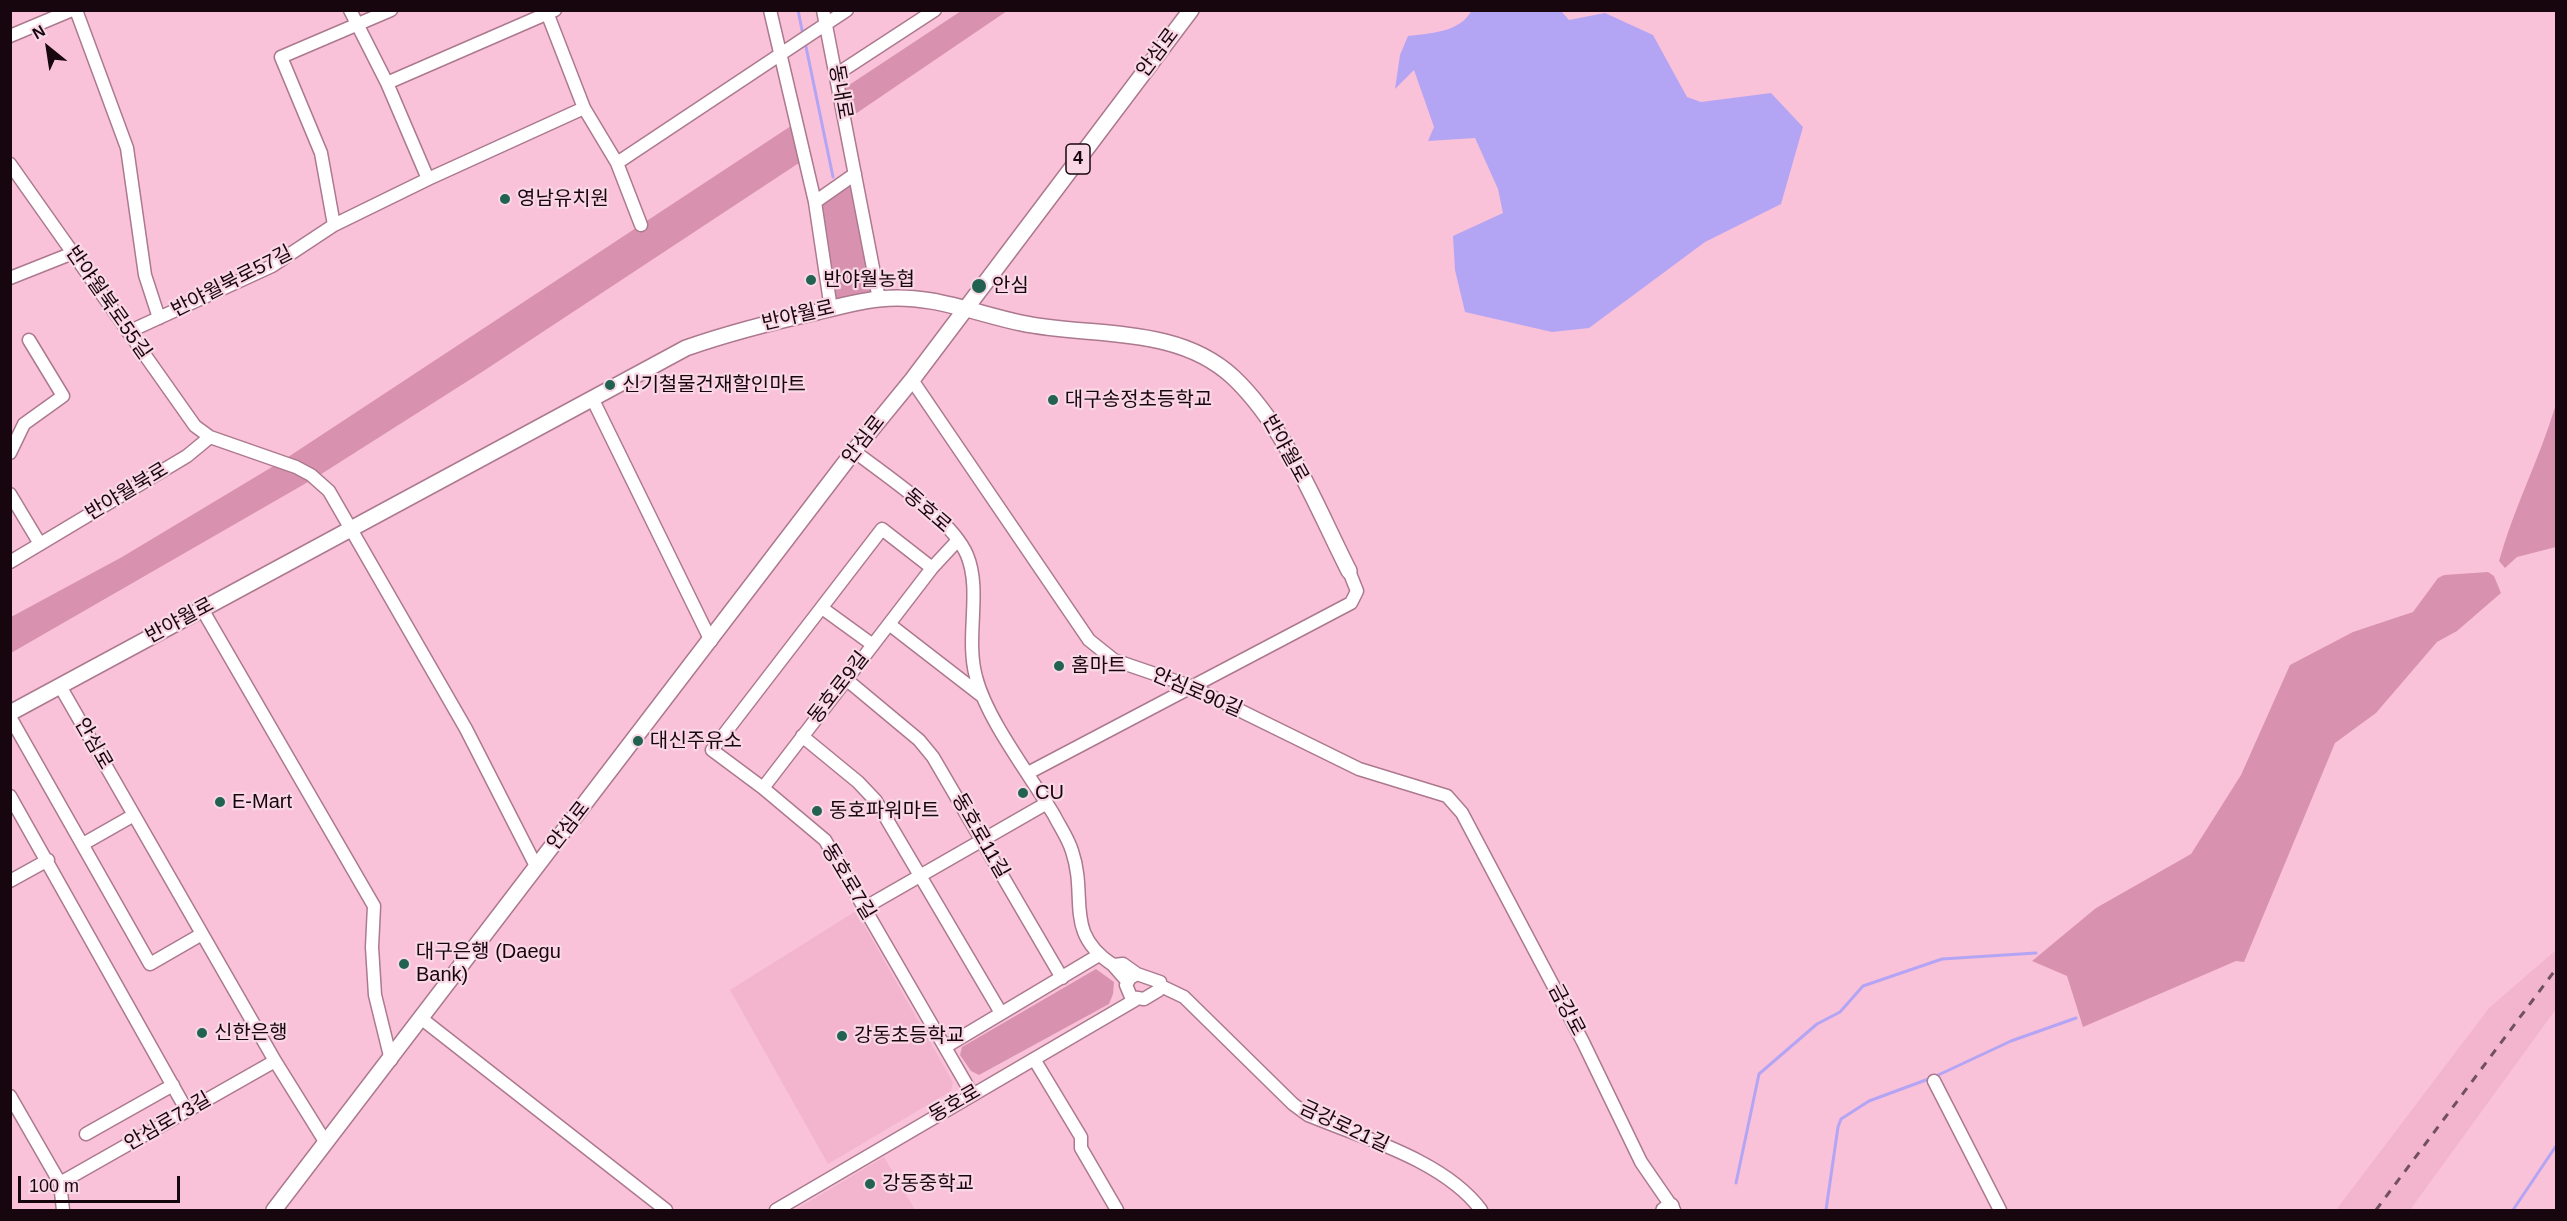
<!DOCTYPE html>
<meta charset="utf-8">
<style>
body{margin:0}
#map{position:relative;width:2567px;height:1221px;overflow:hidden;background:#fac2d9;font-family:Arial,sans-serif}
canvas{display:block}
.frame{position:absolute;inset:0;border:12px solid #18060e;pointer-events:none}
.north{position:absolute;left:18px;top:18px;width:60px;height:60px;-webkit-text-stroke:4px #f9d7e4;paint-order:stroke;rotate:330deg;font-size:16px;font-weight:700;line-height:24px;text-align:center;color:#18060e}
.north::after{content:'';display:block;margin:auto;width:21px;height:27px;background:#18060e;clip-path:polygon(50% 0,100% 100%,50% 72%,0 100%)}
.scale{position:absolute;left:18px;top:1176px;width:162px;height:27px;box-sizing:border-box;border:3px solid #18060e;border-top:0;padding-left:8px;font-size:18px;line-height:21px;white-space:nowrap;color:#18060e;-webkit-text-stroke:4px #f9d7e4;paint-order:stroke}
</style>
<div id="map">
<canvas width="2567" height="1221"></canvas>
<div class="frame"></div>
<div class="north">N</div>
<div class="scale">100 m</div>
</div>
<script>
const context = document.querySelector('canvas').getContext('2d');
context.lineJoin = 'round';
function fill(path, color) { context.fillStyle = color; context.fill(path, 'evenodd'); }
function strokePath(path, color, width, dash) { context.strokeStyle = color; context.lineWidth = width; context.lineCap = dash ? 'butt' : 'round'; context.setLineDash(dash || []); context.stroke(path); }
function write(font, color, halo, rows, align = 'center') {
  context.font = font + ' Arial,"Noto Sans KR",sans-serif'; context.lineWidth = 4.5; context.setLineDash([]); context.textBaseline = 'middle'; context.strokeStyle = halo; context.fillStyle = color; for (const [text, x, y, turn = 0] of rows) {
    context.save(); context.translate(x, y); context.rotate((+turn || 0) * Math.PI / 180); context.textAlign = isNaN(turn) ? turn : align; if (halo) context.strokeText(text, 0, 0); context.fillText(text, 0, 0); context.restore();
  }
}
fill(new Path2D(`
 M856,911l97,171 -2,9 -123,73 -98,-174z
 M2556,950v59l-146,201h-74l153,-202z
 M884,1157l31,53h-120z`), '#f3b4ce');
fill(new Path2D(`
 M961,11h46l-162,110 -5,-30z
 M797,122l8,37 -323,213 -167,106 -304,175v-36l111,-60 160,-96z
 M855,174l24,125 -48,10 -16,-107z
 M2556,404v143l-39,10 -12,11 -6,-7c15,-54 41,-103 57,-157z
 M2488,572l6,4 7,17 -44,38 -20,11 -61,71 -41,30 -91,219 -8,-1 -153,66 -16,-51 -35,-15 64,-53 95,-54 50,-79 49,-110 63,-33 60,-20 25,-34 6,-3z
 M1096,969l18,13 -1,12 -4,10 -130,71 -8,-4 -11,-16 2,-8z`), '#d892b0');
fill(new Path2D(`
 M1472,10l89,1 8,9 36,-7 48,22 34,62 14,5 70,-9 32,34 -22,77 -76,38 -116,86 -37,4 -87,-20 -10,-42 -2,-34 50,-23 -5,-24 -23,-51 -47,3 6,-14 -20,-57 -19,19 5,-34 8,-19c22,-3 52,-3 64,-26z`), '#b4a4f4');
strokePath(new Path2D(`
 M798,10l5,25
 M805,42l28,135
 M1736,1183l23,-109 58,-50 23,-12 23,-26 79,-27 94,-6
 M1826,1210l12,-83 3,-8 28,-18 65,-24 77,-36 65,-23
 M2513,1210l43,-64`), '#b4a4f4', 3);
const minor = new Path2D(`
 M76,10l51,138 18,127 14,43
 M350,10l37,73
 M546,10l38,98
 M770,10l45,192 16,107
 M823,10l56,289
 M10,36l62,-26
 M837,74l98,-64
 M617,163l230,-153
 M10,164l185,262 15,11 86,30 15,8 18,16 137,238 71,139
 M428,179l-41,-96 168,-73
 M815,202l40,-28
 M334,225l94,-46 156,-71 33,55 24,62
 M10,278l63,-25
 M128,332l144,-66 62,-41 -13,-72 -40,-96 110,-47
 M912,380l177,260 25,20 76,26 169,83 88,27 15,17 121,229 58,120 33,48
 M592,398l119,243
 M854,451c32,25 98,68 113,104 15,36 -2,82 9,122 11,43 54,98 78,138 6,12 14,23 18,36 16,47 -9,81 41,114
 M10,453l14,-29 39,-28 -34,-56
 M10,494l30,50
 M10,562l177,-106 23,-19
 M932,568l-50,-39 -170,221 51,38 62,52 147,254
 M822,608l51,37
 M202,609l172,297 -2,41 3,48 16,65
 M889,624l93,72
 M847,680l72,60 14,17 129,221
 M60,686l215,375 51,82
 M10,717l140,247 52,-30
 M802,736l56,46 18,19 125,212
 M1028,773l323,-170 6,-12 -8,-20
 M763,788l169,-220 26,-28
 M10,796l177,315
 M83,844l51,-29
 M10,881l38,-21
 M864,908l183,-105
 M1137,974l23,8 -1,8 -15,9 -13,-2 -5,-12 4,-7z
 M1127,981l-14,-16 10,-1 14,10
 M1161,986l23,11 109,107 15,11c56,23 137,46 173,95
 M422,1019l244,191
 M945,1047l154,-92
 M1034,1059l47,78v11l36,62
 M1934,1081l66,129
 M10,1096l50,87 215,-122
 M86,1134l87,-49
 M60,1183l3,27
 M776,1210l359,-210`);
const major = new Path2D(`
 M10,713l676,-365c43,-15 86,-26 131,-36 20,-5 42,-11 62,-13 49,-6 95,14 142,24 70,15 155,1 212,54 53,50 83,129 116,194
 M274,1210l580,-759 58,-71 279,-370
 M1664,1210l7,-4`);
strokePath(minor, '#ac798e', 15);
strokePath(major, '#ac798e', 18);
strokePath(minor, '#fff', 12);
strokePath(major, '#fff', 15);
strokePath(new Path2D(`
 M2376,1210l180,-241`), '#71505e', 3, [8, 8]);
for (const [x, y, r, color] of [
 [505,199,6,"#216251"],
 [811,280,6,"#216251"],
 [979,286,8,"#216251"],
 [610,385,6,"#216251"],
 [1053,400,6,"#216251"],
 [1059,666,6,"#216251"],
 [638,741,6,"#216251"],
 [1023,793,6,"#216251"],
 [220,802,6,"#216251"],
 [817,811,6,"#216251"],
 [404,964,6,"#216251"],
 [202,1033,6,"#216251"],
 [842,1036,6,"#216251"],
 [870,1184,6,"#216251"]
]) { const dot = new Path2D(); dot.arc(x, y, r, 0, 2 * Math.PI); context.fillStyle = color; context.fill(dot); strokePath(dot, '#f9d7e4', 2); }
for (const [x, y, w] of [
 [1078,159,24]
]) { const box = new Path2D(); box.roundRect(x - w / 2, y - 15, w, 30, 4.5); context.fillStyle = '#f9d7e4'; context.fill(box); strokePath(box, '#18060e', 1.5); }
write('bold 18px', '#18060e', null, [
 ["4",1078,159]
]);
write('20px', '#18060e', '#f9d7e4', [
 ["안심로",1158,53,-53],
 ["동내로",840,92,80],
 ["반야월북로57길",232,282,-27],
 ["반야월북로55길",108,303,55],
 ["반야월로",798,316,-13],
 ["안심로",864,440,-52],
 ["반야월로",1285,449,61],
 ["반야월북로",127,492,-31],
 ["동호로",927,511,41],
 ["반야월로",180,621,-28],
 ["동호로9길",839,688,-52],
 ["안심로90길",1197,693,23],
 ["안심로",93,744,60],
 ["안심로",569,826,-52],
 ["동호로11길",980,836,60],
 ["동호로7길",848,882,59],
 ["금강로",1566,1010,62],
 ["동호로",955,1104,-30],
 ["안심로73길",168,1122,-30],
 ["금강로21길",1344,1127,25]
]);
write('20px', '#18060e', '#f9d7e4', [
 ["영남유치원",517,199],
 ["반야월농협",823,280],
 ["안심",992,286],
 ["신기철물건재할인마트",622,385],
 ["대구송정초등학교",1065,400],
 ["홈마트",1071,666],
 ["대신주유소",650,741],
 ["CU",1035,793],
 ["E-Mart",232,802],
 ["동호파워마트",829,811],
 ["대구은행 (Daegu",416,952],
 ["Bank)",416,975],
 ["신한은행",214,1033],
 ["강동초등학교",854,1036],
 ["강동중학교",882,1184]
], 'left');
</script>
